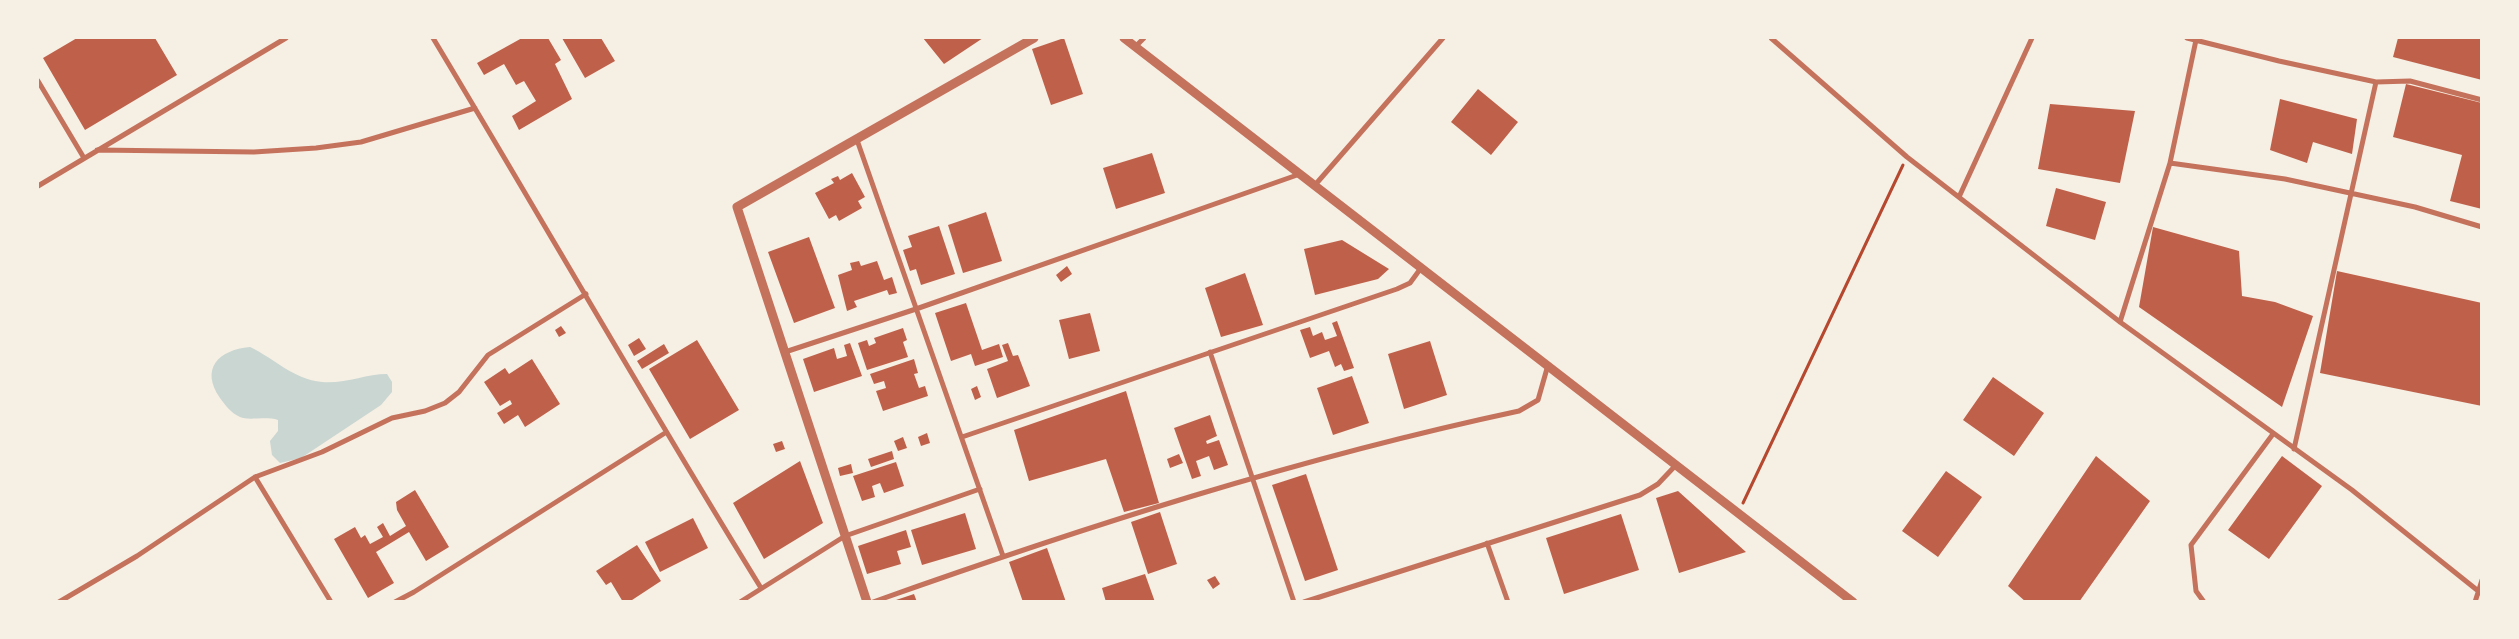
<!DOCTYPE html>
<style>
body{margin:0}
#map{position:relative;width:2519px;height:639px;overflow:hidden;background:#f6efe4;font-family:"Fira Sans",sans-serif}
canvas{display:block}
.frame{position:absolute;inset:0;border:39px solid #f6efe4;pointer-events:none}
</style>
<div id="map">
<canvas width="2519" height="639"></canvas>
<div class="frame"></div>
</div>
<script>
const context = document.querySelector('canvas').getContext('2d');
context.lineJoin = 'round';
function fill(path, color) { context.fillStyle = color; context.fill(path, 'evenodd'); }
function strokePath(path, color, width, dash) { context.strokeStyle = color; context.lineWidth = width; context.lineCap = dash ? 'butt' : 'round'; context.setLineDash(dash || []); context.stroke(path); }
fill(new Path2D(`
 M250,347c25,12 43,32 72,35 23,2 44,-8 65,-8l5,8v10l-11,13 -80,53 -21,5 -8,-8 -2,-14 8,-10v-11c-12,-4 -30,1 -38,-3 -9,-4 -14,-11 -20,-19 -20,-29 -2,-48 30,-51z`), '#c9d6d2');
fill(new Path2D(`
 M77,38h78l22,37 -92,55 -42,-72z
 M522,38h26l13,22 -6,4 17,35 -53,31 -7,-14 24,-15 -12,-20 -8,4 -12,-21 -20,11 -7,-12z
 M562,38h39l14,23 -30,17z
 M923,38h60l-39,26z
 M1064,38l19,56 -32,11 -19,-56z
 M2398,38h84v42l-89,-23z
 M2406,84l76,19v106l-32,-8 12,-46 -69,-18z
 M1478,89l40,33 -27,33 -40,-33z
 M2280,99l77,20 -5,35 -39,-12 -6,21 -37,-13z
 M2050,104l85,7 -15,72 -82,-14z
 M1152,153l13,40 -49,16 -13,-41z
 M852,173l13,24 -7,4 4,7 -23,13 -3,-6 -7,4 -14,-26 19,-10 -3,-4 7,-3 2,4z
 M2056,188l50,14 -11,38 -49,-14z
 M986,212l16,49 -39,12 -15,-48z
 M939,226l16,48 -34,11 -5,-16 -6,2 -7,-21 9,-3 -4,-11z
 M2153,227l86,24 3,45 33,6 38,14 -31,91 -143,-100z
 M809,237l26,71 -41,15 -26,-71z
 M1342,240l47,29 -11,10 -63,16 -11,-46z
 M859,261l2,5 16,-5 7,19 8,-3 5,16 -8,2 -2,-5 -33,11 3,6 -10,4 -9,-36 14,-5 -2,-7z
 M1067,266l5,8 -11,8 -5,-7z
 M2337,271l145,32v103l-162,-33z
 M1245,273l18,52 -42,12 -16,-49z
 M966,303l16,47 17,-6 4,13 -28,9 -4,-12 -20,7 -16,-48z
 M1090,313l10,38 -31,8 -10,-39z
 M1337,321l17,47 -10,3 -3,-7 -6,3 -6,-16 -19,7 -10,-28 10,-3 3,9 9,-4 3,8 12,-4 -5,-13z
 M561,326l5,7 -7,4 -4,-7z
 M903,328l4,12 -4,2 5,15 -41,13 -9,-27 9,-3 2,6 7,-3 -2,-5z
 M639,338l7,11 -12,7 -6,-11z
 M697,340l42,70 -49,29 -41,-70z
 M1430,341l17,54 -43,14 -16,-55z
 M850,343l12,33 -48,16 -11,-33 31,-11 3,11 10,-3 -3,-11z
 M1008,343l5,13 5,-1 12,31 -33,12 -10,-29 21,-8 -6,-16z
 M664,344l5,9 -27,16 -5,-8z
 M532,359l28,45 -35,23 -7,-12 -14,9 -7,-11 15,-9 -2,-4 -10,6 -16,-24 21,-14 4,6z
 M914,359l4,14 -4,1 5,14 6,-2 3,10 -45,15 -7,-20 10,-3 -2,-7 -10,3 -4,-10z
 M1352,376l17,47 -36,12 -16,-47z
 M1993,377l51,36 -30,43 -51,-36z
 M977,386l4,11 -6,3 -4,-11z
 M1126,391l33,112 -35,9 -18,-53 -77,22 -15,-51z
 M1210,415l7,21 -11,5 1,3 12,-4 9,25 -14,5 -5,-14 -13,5 5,15 -9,3 -18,-51z
 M927,433l3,10 -9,3 -3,-9z
 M903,437l4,11 -9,3 -4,-10z
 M782,441l3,8 -9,3 -3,-8z
 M892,451l2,8 -23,8 -3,-8z
 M1179,454l4,9 -13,5 -3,-9z
 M2096,456l54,45 -71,101h-53l-18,-16z
 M2282,456l40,30 -53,73 -41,-29z
 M800,461l23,62 -59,36 -31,-56z
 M896,462l8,24 -20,7 -4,-10 -8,3 3,11 -13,4 -9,-25z
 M851,464l2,9 -13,3 -2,-8z
 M1946,471l36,26 -44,60 -36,-26z
 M1306,474l32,96 -33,11 -33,-96z
 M415,490l34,57 -23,14 -17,-29 -33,20 18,31 -26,15 -34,-59 21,-12 6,11 4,-3 5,9 13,-7 -6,-10 6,-4 7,13 16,-10 -9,-16 -1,-8z
 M1678,491l68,61 -67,21 -23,-75z
 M1160,512l17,52 -29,10 -17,-52z
 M965,513l11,36 -54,16 -11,-35z
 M1621,514l18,56 -75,24 -18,-56z
 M693,518l15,30 -48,24 -15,-30z
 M906,530l5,17 -14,4 4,13 -34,10 -9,-28z
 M637,545l24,36 -32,21h-6l-12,-20 -5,3 -10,-14z
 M1047,548l19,54h-43l-14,-40z
 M1145,574l10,28h-49l-4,-14z
 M1215,576l5,8 -7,5 -6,-9z
 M914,594l3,8h-24v-1z`), '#bf614a');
strokePath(new Path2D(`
 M1743,503l160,-338`), '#b5482f', 3);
strokePath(new Path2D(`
 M433,38c110,183 216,369 328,550
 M1771,38l136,119 213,165 232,168 130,104
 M2187,38l92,23 97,21 34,-1 72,19
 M1136,46l8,-8
 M38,81l46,77
 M857,140l146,416
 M97,150l157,2 62,-4 45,-6 114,-34
 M2170,163l26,-123
 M1315,185l128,-147
 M38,186l248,-148
 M1959,197l73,-159
 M2120,322l50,-159 115,16 130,28 67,20
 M785,352l131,-43 384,-135
 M1210,352l84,250
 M962,437l435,-148 13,-6 11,-15
 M2294,449l82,-367
 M255,477l76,125
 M1487,543l21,59
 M59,602l78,-46 118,-79 67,-25 70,-34 33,-7 20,-8 14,-11 29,-37 98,-61
 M395,602l19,-10 251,-159
 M740,602l105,-66 135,-47
 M873,602c211,-75 426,-144 646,-191l19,-11 10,-35
 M1304,602l336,-107 18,-11 18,-19
 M2204,602l-8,-11 -5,-46 82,-111
 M2475,602l7,-22`), '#c5725c', 5);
strokePath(new Path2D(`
 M1124,38l729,564
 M867,602l-130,-395 297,-169`), '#c5725c', 9);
</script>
